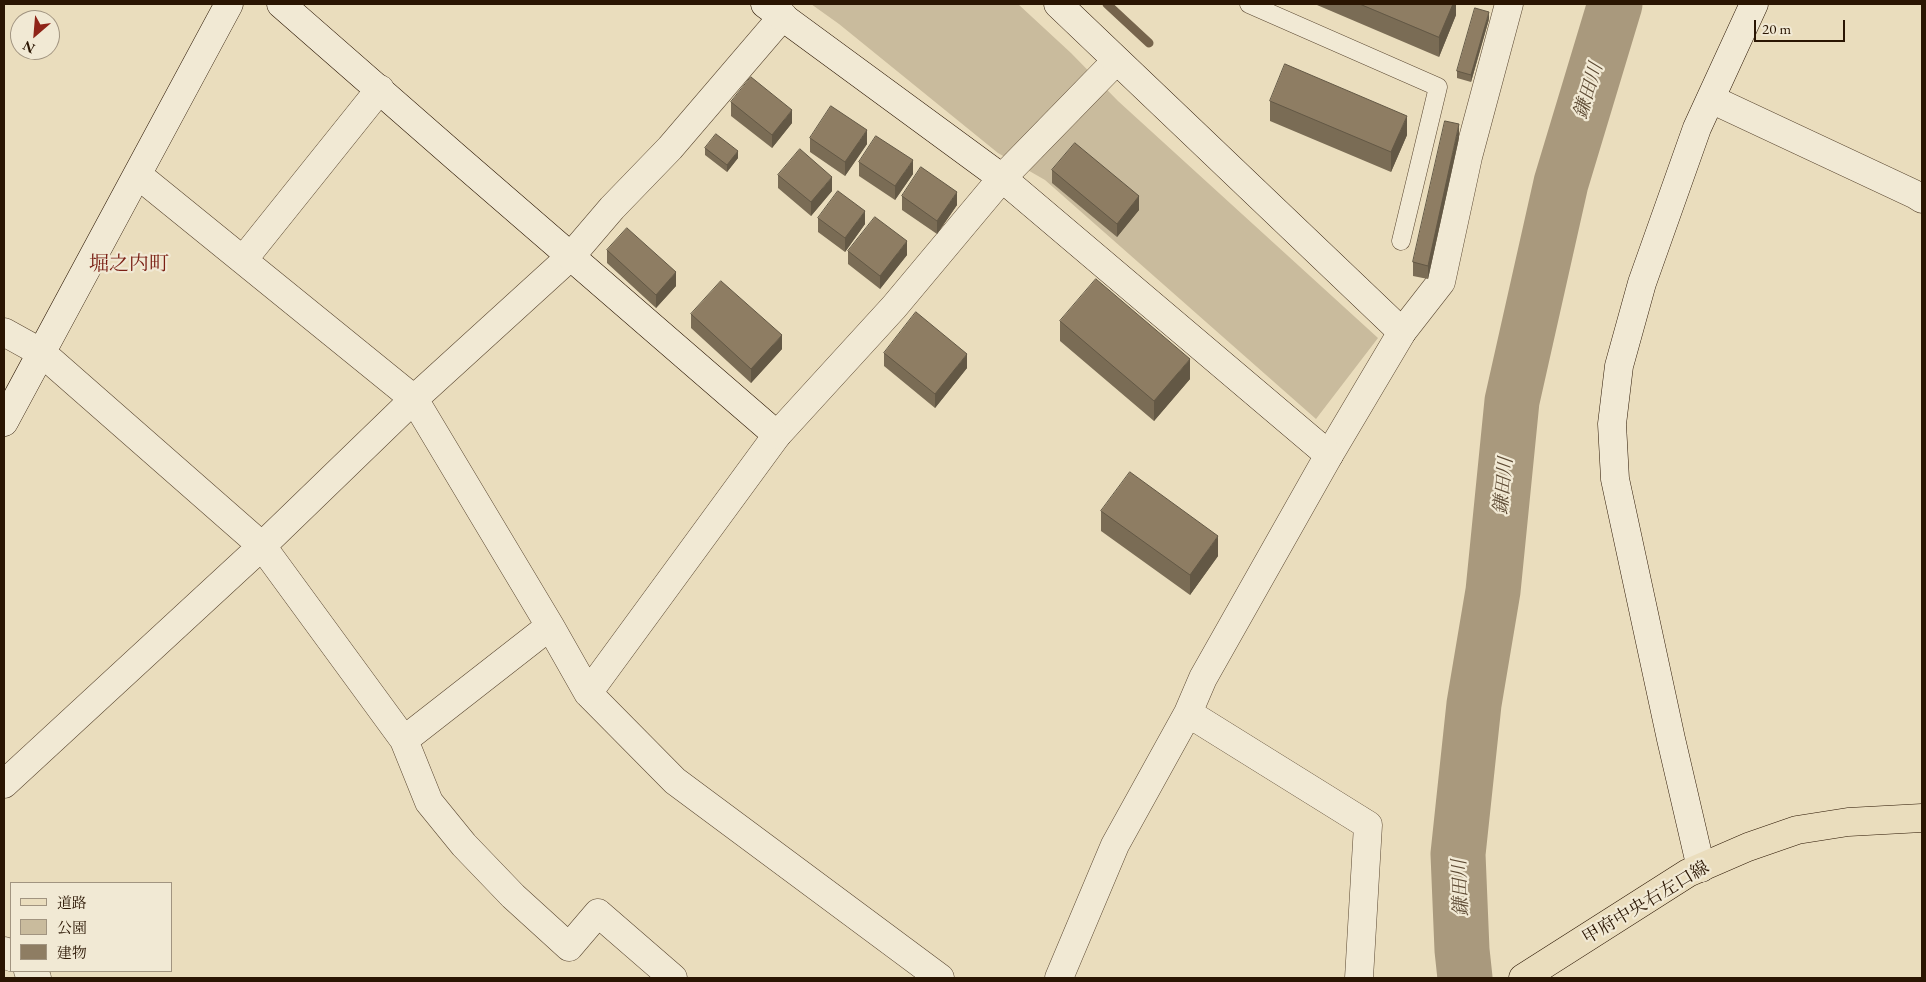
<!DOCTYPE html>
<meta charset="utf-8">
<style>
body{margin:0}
#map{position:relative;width:1926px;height:982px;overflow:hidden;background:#eaddbd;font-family:"EB Garamond","Noto Serif JP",serif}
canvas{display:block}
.frame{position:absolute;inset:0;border:5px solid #2a1502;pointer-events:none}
.legend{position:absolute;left:10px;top:882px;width:162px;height:90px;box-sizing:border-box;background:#f1e9d4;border:1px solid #a19480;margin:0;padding:6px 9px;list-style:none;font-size:15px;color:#2a1502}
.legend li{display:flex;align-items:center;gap:10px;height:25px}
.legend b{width:25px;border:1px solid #a19480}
.north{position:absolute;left:10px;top:10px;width:50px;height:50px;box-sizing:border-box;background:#f1e9d4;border:1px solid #a19480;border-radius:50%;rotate:207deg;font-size:14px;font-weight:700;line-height:20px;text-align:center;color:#2a1502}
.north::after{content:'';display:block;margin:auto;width:18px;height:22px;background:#8f2418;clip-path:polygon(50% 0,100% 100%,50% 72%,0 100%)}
.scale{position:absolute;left:1754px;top:20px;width:91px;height:22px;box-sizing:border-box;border:2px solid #2a1502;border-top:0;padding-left:6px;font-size:15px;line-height:18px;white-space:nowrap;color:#2a1502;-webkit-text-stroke:4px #f1e9d4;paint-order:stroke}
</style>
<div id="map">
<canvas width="1926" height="982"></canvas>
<div class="frame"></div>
<ul class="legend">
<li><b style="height:6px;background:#eaddbd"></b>道路</li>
<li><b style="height:14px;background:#c9bb9d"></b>公園</li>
<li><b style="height:14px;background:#8e7d63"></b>建物</li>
</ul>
<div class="north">N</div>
<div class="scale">20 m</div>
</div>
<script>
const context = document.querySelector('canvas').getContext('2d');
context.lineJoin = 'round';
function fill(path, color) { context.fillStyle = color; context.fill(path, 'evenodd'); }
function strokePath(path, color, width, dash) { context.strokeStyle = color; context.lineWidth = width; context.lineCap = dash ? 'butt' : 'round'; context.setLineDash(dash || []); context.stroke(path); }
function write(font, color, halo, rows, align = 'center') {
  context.font = font + ' "EB Garamond","Noto Serif JP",serif'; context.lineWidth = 4.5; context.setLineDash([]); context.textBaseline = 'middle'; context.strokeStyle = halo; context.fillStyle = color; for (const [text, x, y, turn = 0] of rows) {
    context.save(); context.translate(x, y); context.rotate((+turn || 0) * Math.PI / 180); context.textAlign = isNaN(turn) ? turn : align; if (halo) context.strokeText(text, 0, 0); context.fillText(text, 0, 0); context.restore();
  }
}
fill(new Path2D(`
 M811,4h207l53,49 47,48 260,237 -62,81 -271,-239 -47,-27 -159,-129z`), '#c9bb9d');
strokePath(new Path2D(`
 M1107,4l42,39`), '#76644c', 9);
strokePath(new Path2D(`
 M1465,978l-3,-28 -4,-96 16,-150 19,-113 19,-190 49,-218 54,-179`), '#a9997d', 55);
const lane = new Path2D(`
 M1249,4l189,83 -37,154`);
const street = new Path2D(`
 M1711,99l203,95 8,5
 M138,175l276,224 136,227 38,67 87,88 265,197
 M243,260l137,-171
 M4,332l38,21 220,193 142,194 146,-114
 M588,693l189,-258 117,-128 108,-129 114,-117
 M404,740l25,62 35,43 49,51 56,51 29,-34 75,65
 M4,784l258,-238 152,-147 157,-143 41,-48 58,-60 113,-132
 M4,951l7,6
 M28,971l9,7
 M1059,978l56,-133 73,-132
 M1359,978l9,-153 -180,-112 15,-35 126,-223 73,-123 39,-50 27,-125 41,-153`);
const secondary = new Path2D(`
 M281,4l176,154 320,277
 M765,4l237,174 327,277
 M1058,4l344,328
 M4,422l225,-418
 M1701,868l-30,-129 -56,-260 -3,-55 7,-58 23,-83 55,-155 57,-124`);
const primary = new Path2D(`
 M1523,978l165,-105 60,-26 49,-17 51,-8 74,-4`);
strokePath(lane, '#5a4731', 19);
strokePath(street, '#5a4731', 29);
strokePath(secondary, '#2a1502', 29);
strokePath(primary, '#2a1502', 29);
strokePath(lane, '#f1e9d4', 18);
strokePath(street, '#f1e9d4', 28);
strokePath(secondary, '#f1e9d4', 28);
strokePath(primary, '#eaddbd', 28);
fill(new Path2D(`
 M1317,4h139v11l-17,42 -122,-52z
 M1489,19l-18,63 -14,-4v-7z
 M1270,101l137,34 -16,37 -121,-51z
 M731,102l61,21 -20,25 -41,-32z
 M810,138l57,6 -22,32 -35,-24z
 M1459,138l-31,141 -15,-3v-14z
 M705,148l33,10 -11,14 -22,-17z
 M859,162l54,12 -18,26 -36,-24z
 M1052,170l87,40 -22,27 -65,-54z
 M778,175l54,16 -21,25 -33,-28z
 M902,196l55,9 -20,29 -35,-24z
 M818,218l47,6 -20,28 -27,-20z
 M607,250l69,36 -20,22 -49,-45z
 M848,251l59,4 -27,34 -32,-25z
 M691,314l91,35 -31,34 -60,-55z
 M1060,321l130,58 -36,42 -94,-80z
 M884,353l83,15 -32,40 -51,-42z
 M1101,511l117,45 -28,39 -89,-64z`), '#7a6c55');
fill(new Path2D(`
 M1453,4h3v11l-17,42v-20z
 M1489,12v7l-18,63v-7z
 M792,110v13l-20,25v-13z
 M1407,116v19l-16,37v-20z
 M1459,124v14l-31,141v-13z
 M867,130v14l-22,32v-14z
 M738,151v7l-11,14v-7z
 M913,160v14l-18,26v-14z
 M832,177v14l-21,25v-14z
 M957,192v13l-20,29v-13z
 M1139,196v14l-22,27v-13z
 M865,211v13l-20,28v-14z
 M907,241v14l-27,34v-13z
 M676,272v14l-20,22v-13z
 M782,335v14l-31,34v-14z
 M967,354v14l-32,40v-14z
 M1190,359v20l-36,42v-20z
 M1218,536v20l-28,39v-20z`), '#635845');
const building = new Path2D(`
 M1360,4h93l-14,33z
 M1475,8l14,4 -18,63 -14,-4z
 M1285,64l122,52 -16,36 -121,-51z
 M751,77l41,33 -20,25 -41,-33z
 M831,106l36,24 -22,32 -35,-24z
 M1445,121l14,3 -31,142 -15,-4z
 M716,134l22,17 -11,14 -22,-17z
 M876,136l37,24 -18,26 -36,-24z
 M1075,143l64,53 -22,28 -65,-54z
 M800,149l32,28 -21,25 -33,-27z
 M921,167l36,25 -20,29 -35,-25z
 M838,191l27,20 -20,27 -27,-20z
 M875,217l32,24 -27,35 -32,-25z
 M627,228l49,44 -20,23 -49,-45z
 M1096,279l94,80 -36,42 -94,-80z
 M721,281l61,54 -31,34 -60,-55z
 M916,312l51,42 -32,40 -51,-41z
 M1130,472l88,64 -28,39 -89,-64z`);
fill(building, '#8e7d63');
strokePath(building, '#635845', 1);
write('18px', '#2a1502', '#f1e9d4', [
 ["甲府中央右左口線",1646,903,-31]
]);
write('italic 19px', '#5d4a33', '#f1e9d4', [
 ["鎌田川",1589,91,-73],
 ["鎌田川",1504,486,-84],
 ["鎌田川",1461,888,-92]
]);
write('20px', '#7a1f14', '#f1e9d4', [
 ["堀之内町",129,265]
]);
</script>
